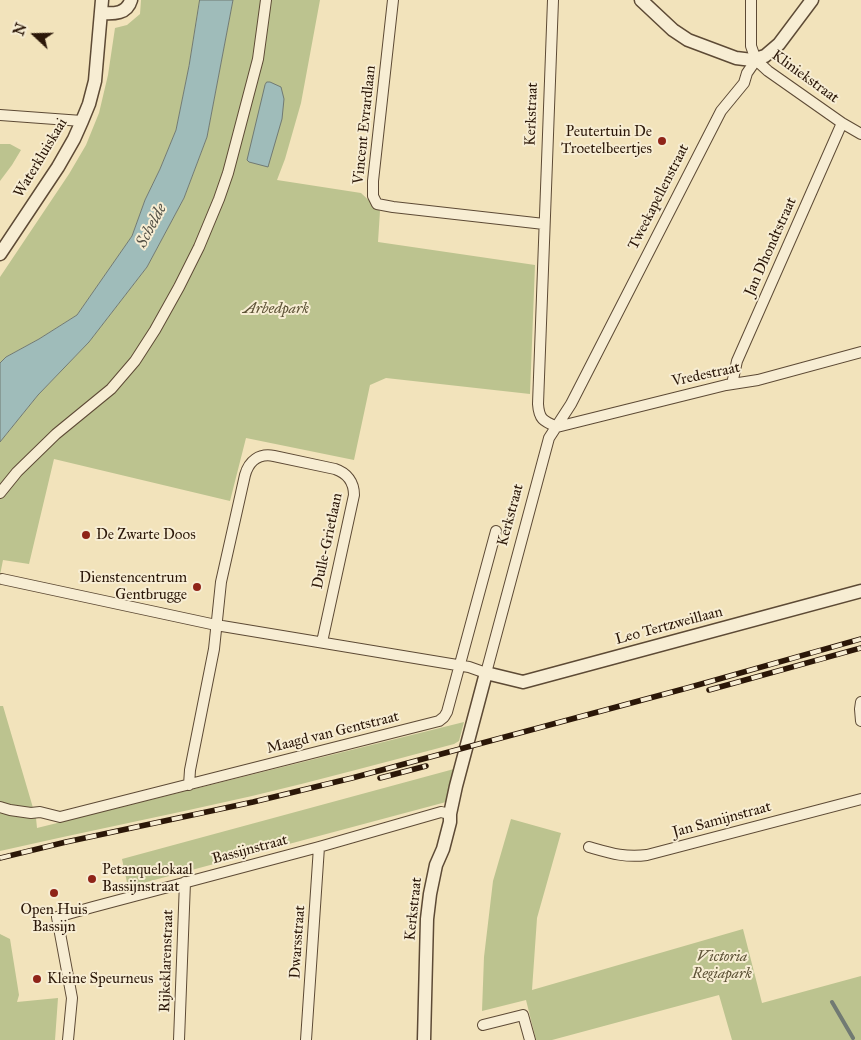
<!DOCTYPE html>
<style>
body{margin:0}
#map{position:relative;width:861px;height:1040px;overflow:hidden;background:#f2e3bb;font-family:"IM FELL Great Primer",serif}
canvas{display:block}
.north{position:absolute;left:10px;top:10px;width:50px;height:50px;-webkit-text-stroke:4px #f7edd3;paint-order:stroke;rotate:291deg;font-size:14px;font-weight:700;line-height:20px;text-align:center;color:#2b1708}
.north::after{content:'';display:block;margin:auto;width:18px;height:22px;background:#2b1708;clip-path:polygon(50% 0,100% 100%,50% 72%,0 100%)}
</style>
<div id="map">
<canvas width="861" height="1040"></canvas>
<div class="north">N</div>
</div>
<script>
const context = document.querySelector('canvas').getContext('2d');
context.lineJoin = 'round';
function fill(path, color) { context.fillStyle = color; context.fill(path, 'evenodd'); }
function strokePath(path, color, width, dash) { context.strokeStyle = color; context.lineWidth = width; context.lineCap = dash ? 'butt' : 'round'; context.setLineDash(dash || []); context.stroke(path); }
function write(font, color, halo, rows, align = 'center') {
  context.font = font + ' "IM FELL Great Primer",serif'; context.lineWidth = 4; context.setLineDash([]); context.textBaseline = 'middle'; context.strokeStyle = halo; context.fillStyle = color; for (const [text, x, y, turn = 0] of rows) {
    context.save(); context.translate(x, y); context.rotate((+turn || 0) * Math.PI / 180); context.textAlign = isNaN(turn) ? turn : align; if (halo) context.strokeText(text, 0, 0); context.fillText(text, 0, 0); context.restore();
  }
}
fill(new Path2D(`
 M141,0h59l-11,66 -13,64 -16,39 -15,31 -13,36 -55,79 -38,24 -33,18 -6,6v-86l69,-103 17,-29 13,-32 9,-38 7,-47 12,-3 13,-11z
 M233,0h87l-19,103 -16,56 -8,21 84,13 19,18 -2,31 157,23 -5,129 -144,-16 -16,7 -16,75 -108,-22 -16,63 -176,-42 -25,105 -26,-4 -3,15v-133l38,-47 51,-53 58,-75 37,-69 23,-61z
 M0,144h10l11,6 -9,15 -12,16z
 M0,706h3l33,112 1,10 427,-106 -5,19 -5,3c-68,18 -135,36 -202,52 -84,19 -168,36 -252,55z
 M454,769l-8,33 -318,85 -6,-28z
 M511,819l50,14 -24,85 -5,72 211,-61 19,74 99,-27v64h-129l-13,-45 -167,45h-16l-10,-40 -44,11 2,-54 9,-76z
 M0,934l10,5 9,56 -2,7 41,-4 -3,42h-55z`), '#bcc38f');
const water = new Path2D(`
 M200,0h33l-26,137 -23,61 -37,69 -58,75 -51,53 -38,47v-79l6,-6 33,-18 38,-24 55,-79 13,-36 15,-31 16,-39 13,-64z
 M267,82h3l11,5 3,12 -2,20 -14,48 -19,-5 -2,-2 18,-75z`);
fill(water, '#9fbcba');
strokePath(water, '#717a73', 1);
strokePath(new Path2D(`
 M832,1002l21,36`), '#717a73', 4);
const minor = new Path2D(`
 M393,0l-20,181v15l4,8 16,3 151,17
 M553,0l-15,404c1,15 5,17 19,23
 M751,0v46l5,14 12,11 74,52 19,11
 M0,115l82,6
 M732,384l5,-23 105,-238
 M557,427l169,-42 32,-5 103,-28
 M0,493l17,-21 39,-38 55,-45 24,-28 20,-31 24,-43 20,-40 20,-48 9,-26 30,-114 8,-59
 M2,579l214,46 253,42 17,6 63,-235 22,-34 150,-293 23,-28 3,-10 9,-13
 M861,702l-1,7 1,12
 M189,785l1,-15 24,-121 7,-67 24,-107c4,-14 14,-22 29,-19l61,13c12,4 19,13 19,26l-32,147
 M0,807l10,3 21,3 9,-1 20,5 379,-96 5,-4 3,-5 49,-181
 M589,847c21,6 36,11 58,8l214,-56
 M483,1025l40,-10 7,25
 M68,1040l4,-42 -15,-81 36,-10 226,-60 122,-35 9,2
 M179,1040l6,-158
 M306,1040l13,-193`);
const tertiary = new Path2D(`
 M641,0l32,30 15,10 48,18 16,2 13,-4 14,-12 33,-44
 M101,13c13,1 26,1 30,-13
 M0,254l58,-87 16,-28 8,-18 7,-17 6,-23 7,-81
 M424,1040l3,-121 3,-25 6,-29 7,-16 7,-27v-8l6,-28 30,-113 37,9 338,-91`);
strokePath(minor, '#5d4a35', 12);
strokePath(tertiary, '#5d4a35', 15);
strokePath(minor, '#f7edd3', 10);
strokePath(tertiary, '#f7edd3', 12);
const rail = new Path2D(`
 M709,690l152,-42
 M380,778l46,-12
 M0,858l66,-16 187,-40 99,-24 335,-90 174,-49`);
strokePath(rail, '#2b1708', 5.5);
strokePath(rail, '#f7edd3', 4, [11]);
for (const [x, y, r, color] of [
 [662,141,5,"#8f2418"],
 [86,535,5,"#8f2418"],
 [197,587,5,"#8f2418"],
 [92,879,5,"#8f2418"],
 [54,893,5,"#8f2418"],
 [37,979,5,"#8f2418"]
]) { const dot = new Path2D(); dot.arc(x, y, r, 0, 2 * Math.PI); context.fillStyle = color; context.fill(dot); strokePath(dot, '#f7edd3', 2); }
write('15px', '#2b1708', '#f7edd3', [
 ["Kliniekstraat",805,77,36],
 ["Kerkstraat",532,114,-88],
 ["Vincent Evrardlaan",365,125,-84],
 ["Waterkluiskaai",41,158,-59],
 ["Tweekapellenstraat",659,197,-63],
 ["Jan Dhondtstraat",771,247,-66],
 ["Vredestraat",706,375,-12],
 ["Kerkstraat",511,515,-75],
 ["Dulle-Grietlaan",328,541,-78],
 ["Leo Tertzweillaan",669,626,-15],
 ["Maagd van Gentstraat",333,733,-14],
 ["Jan Samijnstraat",722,820,-15],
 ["Bassijnstraat",250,850,-15],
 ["Kerkstraat",414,909,-84],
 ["Dwarsstraat",298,942,-86],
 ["Rijkeklarenstraat",167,961,-88]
]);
write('15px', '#2b1708', '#f7edd3', [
 ["Peutertuin De",652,132,"right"],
 ["Troetelbeertjes",652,149,"right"],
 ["De Zwarte Doos",96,535],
 ["Dienstencentrum",187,578,"right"],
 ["Gentbrugge",187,595,"right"],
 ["Petanquelokaal",102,870],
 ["Bassijnstraat",102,887],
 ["Open Huis",54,910,"center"],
 ["Bassijn",54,927,"center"],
 ["Kleine Speurneus",47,979]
], 'left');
write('italic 15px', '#5e5337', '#f7edd3', [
 ["Arbedpark",276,309],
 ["Victoria",722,957],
 ["Regiapark",722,974]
]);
write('italic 16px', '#545146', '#f7edd3', [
 ["Schelde",152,226,-62]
]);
</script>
